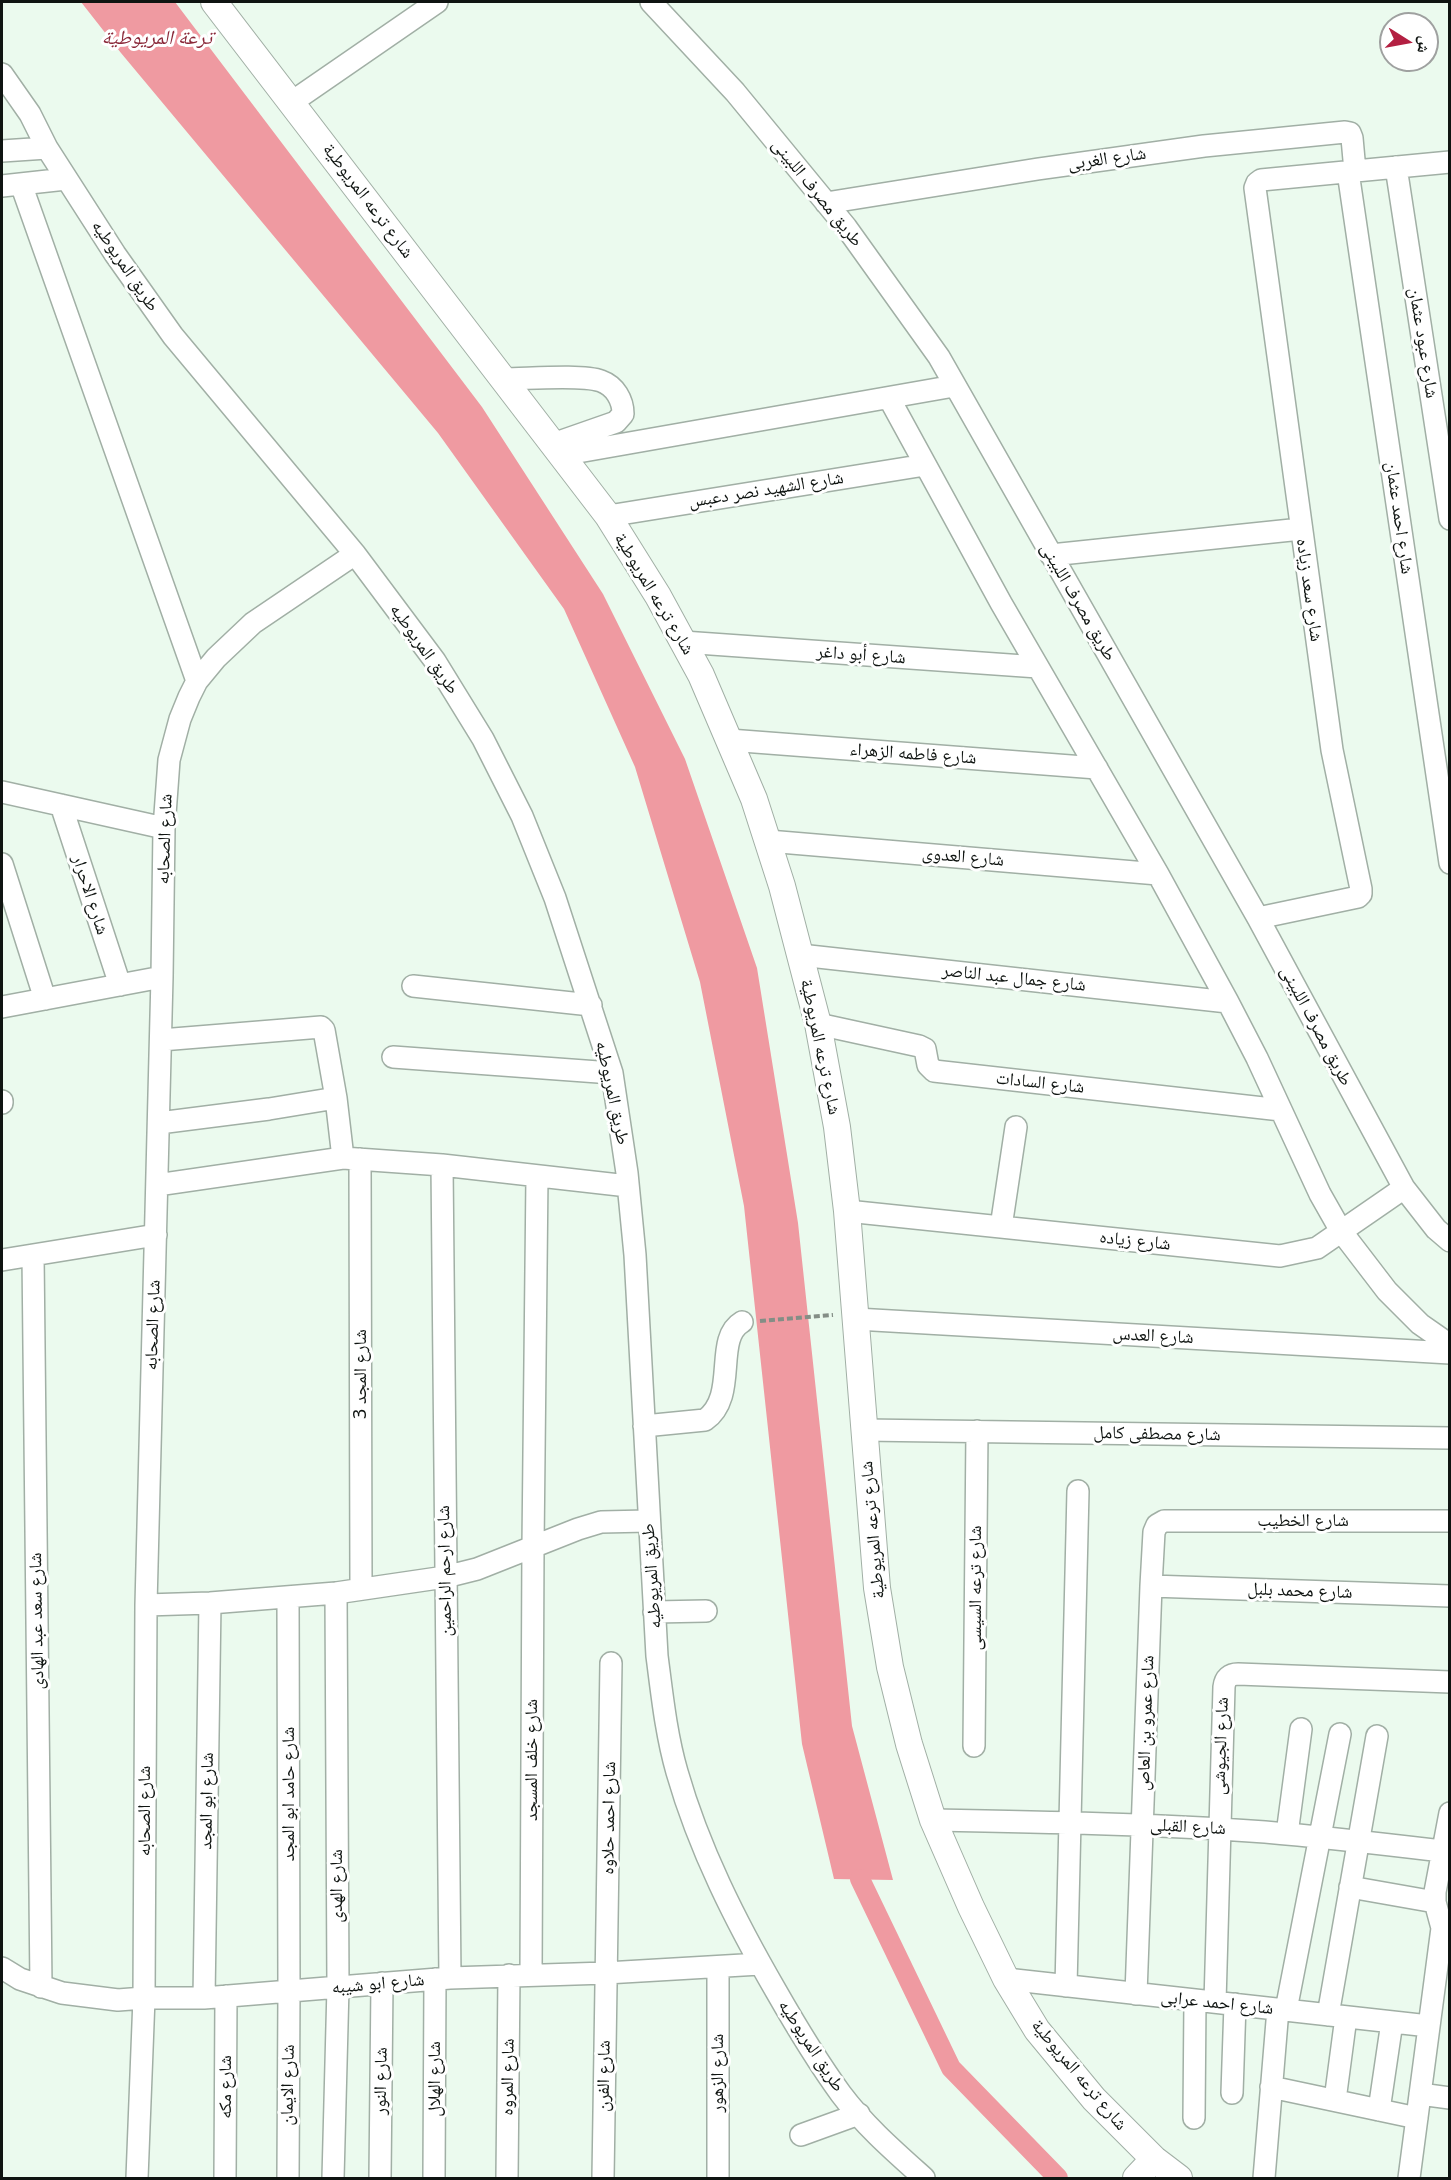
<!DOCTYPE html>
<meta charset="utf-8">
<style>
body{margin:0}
#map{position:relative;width:1451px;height:2180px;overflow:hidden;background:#ebfaee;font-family:"Noto Sans","Noto Naskh Arabic",sans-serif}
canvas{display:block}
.frame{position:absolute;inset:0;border:3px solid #0f1411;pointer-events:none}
.north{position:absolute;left:1379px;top:12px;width:60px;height:60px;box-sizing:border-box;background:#fff;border:2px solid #9fa1a0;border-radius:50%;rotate:101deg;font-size:16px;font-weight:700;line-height:24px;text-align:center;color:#0f1411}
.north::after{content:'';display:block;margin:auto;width:21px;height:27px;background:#b32042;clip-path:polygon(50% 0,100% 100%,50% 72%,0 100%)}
</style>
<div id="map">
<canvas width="1451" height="2180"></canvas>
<div class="frame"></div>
<div class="north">ش</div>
</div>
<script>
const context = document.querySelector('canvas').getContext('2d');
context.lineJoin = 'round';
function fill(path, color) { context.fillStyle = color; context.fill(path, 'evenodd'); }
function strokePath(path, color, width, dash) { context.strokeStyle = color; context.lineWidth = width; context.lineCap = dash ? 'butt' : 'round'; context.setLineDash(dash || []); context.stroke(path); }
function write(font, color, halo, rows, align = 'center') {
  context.font = font + ' "Noto Sans","Noto Naskh Arabic",sans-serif'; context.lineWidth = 6; context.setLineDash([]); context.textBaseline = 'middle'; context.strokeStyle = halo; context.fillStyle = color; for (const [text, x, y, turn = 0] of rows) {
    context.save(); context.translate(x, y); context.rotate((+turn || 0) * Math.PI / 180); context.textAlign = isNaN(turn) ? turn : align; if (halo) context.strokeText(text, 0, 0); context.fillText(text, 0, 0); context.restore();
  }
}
fill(new Path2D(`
 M81,2h94l307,405 121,187 82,165 72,209 41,255 54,503 41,154 -59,-1 -32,-135 -58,-538 -44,-224 -65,-215 -71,-158 -126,-176 -317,-380z`), '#ef9aa1');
strokePath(new Path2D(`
 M860,1879l91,189 107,110`), '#ef9aa1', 20);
const minor = new Path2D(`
 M651,2l84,90 111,135 93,130 319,561 146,270 32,41 14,12
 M2,74l28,40 17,34 68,106 58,82 182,218 80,107 48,78 39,77 33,82 57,175 15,100 8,82 22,401c5,38 9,78 20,116 22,77 59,150 99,219 20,35 41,70 65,103 24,32 54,58 83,84
 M292,102l145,-100
 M2,151l45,-3
 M1396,167l54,352
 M1348,172l102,691
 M21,184l176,497
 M2,186l64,-7
 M826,203l212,-34 166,-23 141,-14 5,1 2,5 3,33
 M504,379c23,0 78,-5 97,2 14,5 22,19 22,33l-7,8 -63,22
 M889,398l112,205 157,271 70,128 29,56 63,136 21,37 46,60 33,33 30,21
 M561,455l393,-69
 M608,516l317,-51
 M1051,555l250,-26
 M683,642l355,25
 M729,740l368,28
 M2,792l162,36
 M61,805l59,180
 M768,841l390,33
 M2,864l43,135
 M1258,918l100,-21 3,-3v-5l-29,-139 -77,-562 2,-5 4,-3 189,-18
 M800,955l428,47
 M413,986l178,19
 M2,1007l160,-30
 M818,1024l101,22 6,3 3,16 6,6 347,39
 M161,1040l160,-13 3,3 12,68
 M393,1057l219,16
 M2,1101v2
 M159,1123l110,-14 67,-11 7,60
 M360,1159l1,430
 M442,1165l8,813
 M157,1185l186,-27 99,7 186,21
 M847,1211l433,45 37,-8 87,-60
 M1001,1227l15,-100
 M33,1255l8,732
 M2,1260l154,-25
 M856,1319l594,34
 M644,1426l61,-6c34,-24 8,-81 37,-98
 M864,1430l586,8
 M1151,1586l299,10
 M146,1605l64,-2 126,-10 109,-16 32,-8 101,-40 23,-7 47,-1
 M654,1612l52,-1
 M974,1746l3,-315
 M933,1820c111,2 222,4 332,12 59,5 118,12 177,19
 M1287,1834l14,-105
 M1350,1887l85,15
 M2,1968l18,11 42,14 56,7 26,-2h60l246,-20 156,-5 154,-9
 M531,1974l2,-428 4,-370
 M1006,1979l423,47
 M1066,1986l12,-495
 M1136,1994l15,-408 3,-54 3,-7 7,-4h286
 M204,1998l6,-395
 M1215,2002l9,-315c1,-9 6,-13 14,-13l212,8
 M1286,2010l54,-276
 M1328,2015l49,-279
 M1271,2087l146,31
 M1232,2093l3,-89
 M1420,2094l30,4
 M1335,2100l11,-83
 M1379,2110l13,-88
 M1194,2118l1,-118
 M801,2135l58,-21
 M137,2178l7,-180 2,-393 16,-628 2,-149 5,-68 11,-41 9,-22 8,-16 19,-23 37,-35 102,-69
 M225,2178l1,-182
 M288,2178l1,-187 -1,-394
 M333,2178l5,-191 -2,-394
 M380,2178l2,-195
 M434,2178l1,-199
 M507,2178l2,-203
 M603,2178l8,-515
 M718,2178v-211
 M1264,2178l14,-169
 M1409,2178l33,-250 -7,-26v-10l15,-79`);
const major = new Path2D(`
 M214,2l394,514 50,80 43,79 53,124 28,87 36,138 19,103 10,84 30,377 13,79 19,77 24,76 38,87 35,72 31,51 57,69 60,60 25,19
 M1136,2178l18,-19`);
strokePath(minor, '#a1afa5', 24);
strokePath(major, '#a1afa5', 28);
strokePath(new Path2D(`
 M760,1321l73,-6`), '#848e86', 4, [6, 3]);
strokePath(minor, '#fff', 21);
strokePath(major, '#fff', 26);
write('18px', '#0f1411', '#fff', [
 ["شارع الغربى",1107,159,-8],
 ["طريق مصرف اللبينى",817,193,51],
 ["شارع ترعه المريوطية",368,201,53],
 ["طريق المريوطيه",125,266,56],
 ["شارع عبود عثمان",1423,343,81],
 ["شارع الشهيد نصر دعبس",766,490,-9],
 ["شارع احمد عثمان",1399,518,82],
 ["شارع سعد زياده",1309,590,82],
 ["شارع ترعه المريوطية",654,594,59],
 ["طريق مصرف اللبينى",1078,602,60],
 ["طريق المريوطيه",424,649,55],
 ["شارع أبو داغر",861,655,4],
 ["شارع فاطمه الزهراء",913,754,4],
 ["شارع الصحابه",165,839,-88],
 ["شارع العدوى",963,857,5],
 ["شارع الاحرار",90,895,72],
 ["شارع جمال عبد الناصر",1014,978,6],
 ["طريق مصرف اللبينى",1316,1026,62],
 ["شارع ترعه المريوطية",820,1047,78],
 ["شارع السادات",1040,1083,6],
 ["طريق المريوطيه",612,1093,78],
 ["شارع زياده",1135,1241,6],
 ["شارع الصحابه",153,1325,-88],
 ["شارع العدس",1153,1336,3],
 ["شارع المجد 3",361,1374,-90],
 ["شارع مصطفى كامل",1157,1434,1],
 ["شارع الخطيب",1303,1521],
 ["شارع ترعه المريوطية",873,1530,-95],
 ["شارع ارحم الراحمين",445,1571,-91],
 ["طريق المريوطيه",652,1576,-94],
 ["شارع ترعه السيسى",976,1588,-90],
 ["شارع محمد بلبل",1300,1591,2],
 ["شارع سعد عبد الهادى",37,1621,-91],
 ["شارع عمرو بن العاص",1146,1723,-88],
 ["شارع الجيوشى",1221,1746,-88],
 ["شارع خلف المسجد",532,1760,-90],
 ["شارع حامد ابو المجد",289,1794,-90],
 ["شارع ابو المجد",207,1801,-89],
 ["شارع الصحابه",145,1811,-90],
 ["شارع احمد حلاوه",609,1818,-89],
 ["شارع القبلى",1188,1827,3],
 ["شارع الهدى",337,1886,-90],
 ["شارع ابو شيبه",378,1984,-5],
 ["شارع احمد عرابى",1217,2003,6],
 ["طريق المريوطيه",811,2046,57],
 ["شارع الزهور",718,2073,-90],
 ["شارع ترعه المريوطية",1079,2075,50],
 ["شارع الفرن",604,2076,-89],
 ["شارع المروه",508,2077,-89],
 ["شارع الهلال",435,2079,-90],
 ["شارع النور",381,2081,-89],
 ["شارع الايمان",288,2085,-89],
 ["شارع مكه",226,2087,-90]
]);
write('italic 20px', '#8a2839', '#fff', [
 ["ترعة المريوطية",157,38]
]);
</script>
